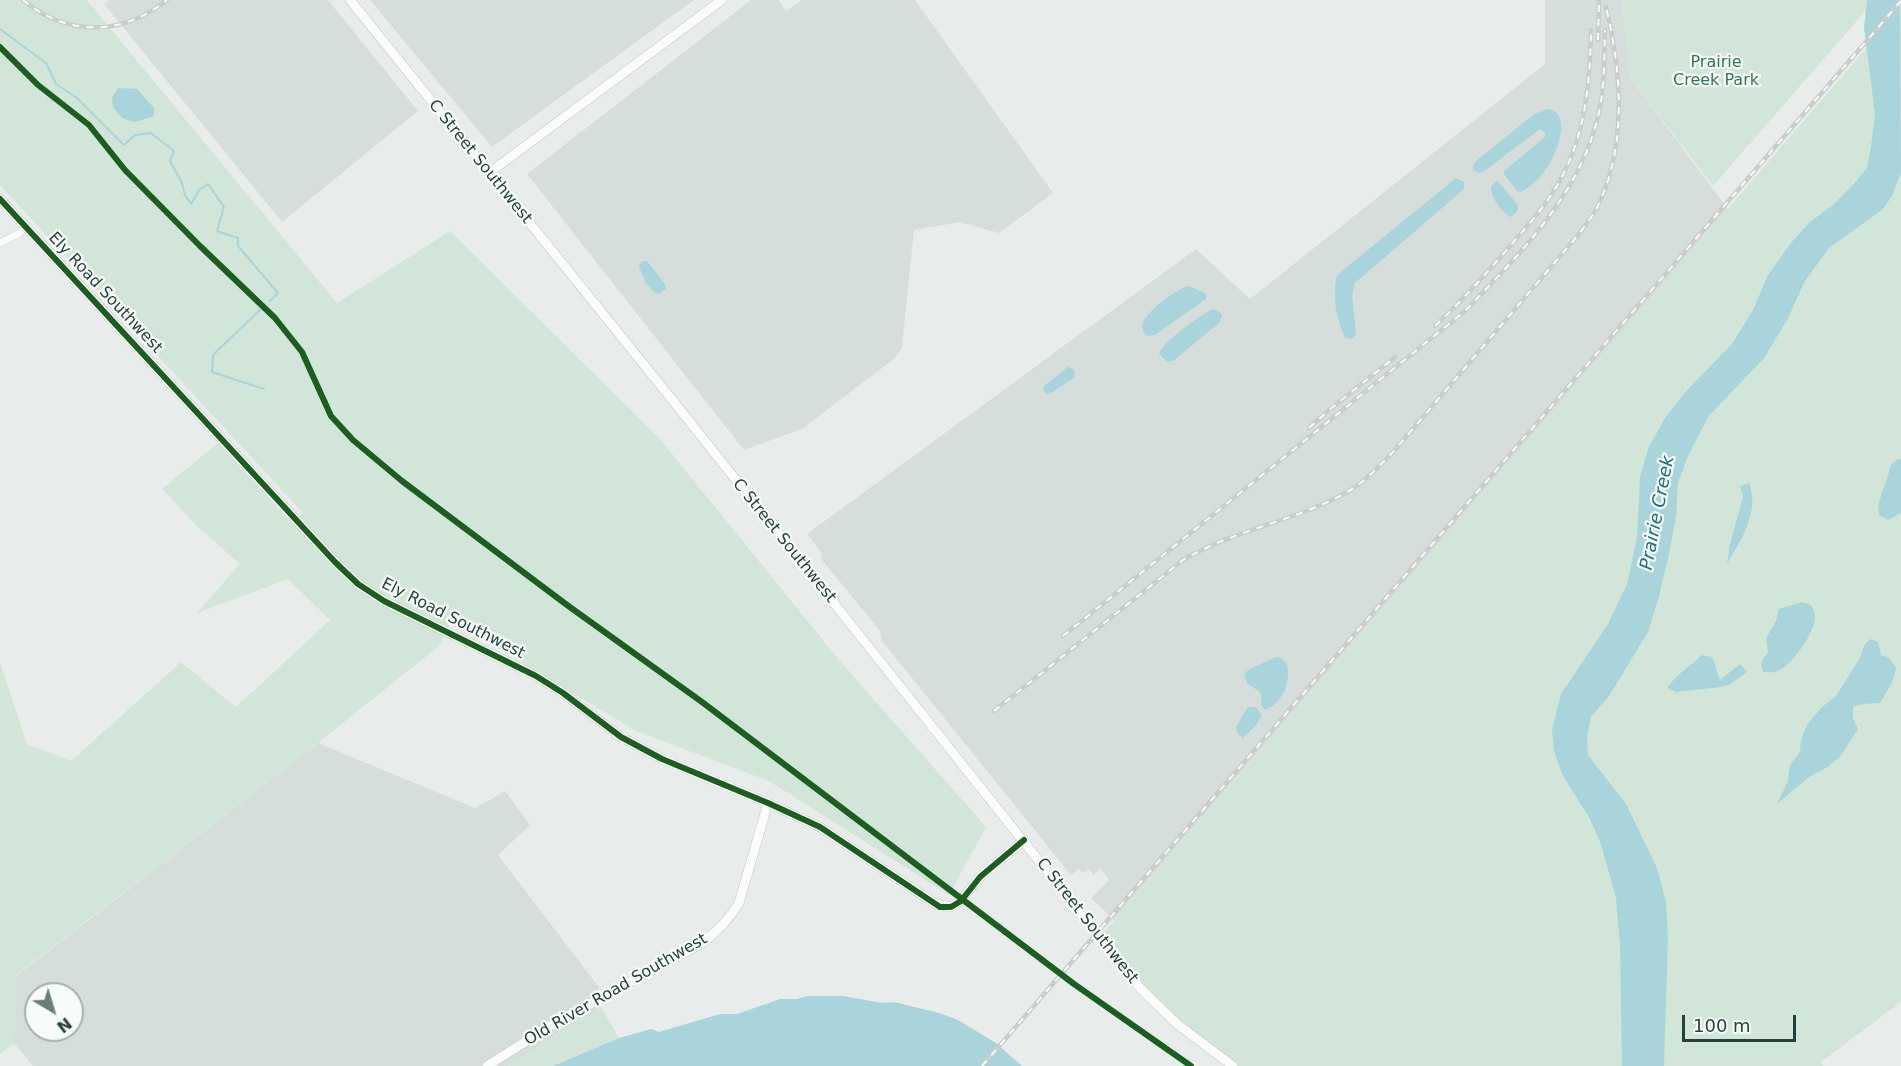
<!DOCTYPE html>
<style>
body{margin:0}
#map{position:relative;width:1901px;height:1066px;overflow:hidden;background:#e8edeb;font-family:"DejaVu Sans",sans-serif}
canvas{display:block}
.north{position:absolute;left:24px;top:982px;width:60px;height:60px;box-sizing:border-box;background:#f7fbf9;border:2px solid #a3b1ad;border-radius:50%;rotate:142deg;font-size:16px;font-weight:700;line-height:24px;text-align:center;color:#24423a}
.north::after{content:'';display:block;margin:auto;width:21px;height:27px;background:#697e78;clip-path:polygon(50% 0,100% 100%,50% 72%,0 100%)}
.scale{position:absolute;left:1682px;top:1015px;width:114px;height:27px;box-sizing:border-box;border:3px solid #24423a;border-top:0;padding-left:8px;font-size:18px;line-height:21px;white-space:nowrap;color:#24423a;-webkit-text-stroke:4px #f7fbf9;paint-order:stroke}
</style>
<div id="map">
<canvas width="1901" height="1066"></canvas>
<div class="north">N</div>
<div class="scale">100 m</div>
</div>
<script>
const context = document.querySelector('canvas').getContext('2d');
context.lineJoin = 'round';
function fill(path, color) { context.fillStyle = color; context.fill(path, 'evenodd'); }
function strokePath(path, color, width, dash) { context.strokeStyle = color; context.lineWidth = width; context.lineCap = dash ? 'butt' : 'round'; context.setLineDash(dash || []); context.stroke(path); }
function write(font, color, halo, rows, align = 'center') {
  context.font = font + ' "DejaVu Sans",sans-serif'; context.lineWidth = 4.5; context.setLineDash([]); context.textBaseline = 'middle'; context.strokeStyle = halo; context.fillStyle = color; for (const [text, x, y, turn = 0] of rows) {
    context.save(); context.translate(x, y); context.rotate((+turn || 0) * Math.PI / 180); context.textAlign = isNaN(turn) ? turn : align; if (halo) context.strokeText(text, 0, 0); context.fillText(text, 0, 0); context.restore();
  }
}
fill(new Path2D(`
 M109,0h219l90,111 -136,111 -178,-218z
 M370,0h324l-202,147z
 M751,0h28l7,11 16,-11h113l138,193 -54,40 -39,-11 -46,8 -12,118 -8,11 -92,70 -58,21 -217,-276z
 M1545,0h77l9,79 97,130 -614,711 -23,-22 18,-18 -9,-12 -6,7 -5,-6 -6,4 -4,-4 -8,6 -189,-234 -2,-10 -58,-71 -1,-8 -14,-18 389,-285 54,50 295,-235z
 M318,743l157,65 30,-17 25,34 -32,30 100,131 3,21 -93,59h-475l-19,-23 1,-66zM36,994h36v36h-36z`), '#d6dedb');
fill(new Path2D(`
 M0,0h87l250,303 113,-72 209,207 181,223 146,166 -37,68 -180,-114 -133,-50 -183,-110 -15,26 -120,96 -303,233 -1,67 -14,11v-392l27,82 44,17 110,-99 55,45 94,-87 -42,-41 -91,34 43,-49 -40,-35 -38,-40 56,-46 73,80 12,-10 -303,-328z
 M1622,0h253l-162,186 -82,-107z
 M1901,8v994l-80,60 2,4h-590l-56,-42 -78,-86z
 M601,1007l18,31 -66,28h-45z`), '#d1e6d8');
fill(new Path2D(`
 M1867,0h33l1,173 -9,23 -9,13 -54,39 -24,33 -18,39 -23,38 -56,59 -20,39 -10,27 -2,34 -7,37 -11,46 -10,32 -39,64 -18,21 -4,20 1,18 38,49 31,64 9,34 2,34 -4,130h-42l-2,-122 -4,-46 -15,-54 -12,-27 -27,-43 -8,-23 -2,-21 9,-36 47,-70 19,-40 10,-46 3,-61 8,-28 17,-31 22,-28 45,-46 21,-34 15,-35 23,-32 19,-21 23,-17 19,-19 15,-18 4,-21 4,-33 -11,-87z
 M118,88l19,1 17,19v8l-19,6 -13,-4 -9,-11 -1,-9z
 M1548,109c25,4 9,43 0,57 -6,10 -17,22 -28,26l-3,-1 -13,-17v-3l41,-34v-4l-5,-4 -57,43 -2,1 -7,-2 -1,-6 2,-3 59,-48z
 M1456,178l8,4v7l-109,94 -3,12 4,39 -4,5 -7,-1c-9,-21 -13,-41 -8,-63z
 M1497,180l21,25 -1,7 -6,5c-9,-4 -21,-20 -20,-30z
 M642,261h5l18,23 1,5 -8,5c-11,-5 -15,-17 -19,-28z
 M1189,286l17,8v5l-51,36 -8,1c-2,-3 -4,-4 -5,-9 0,-13 35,-39 47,-41z
 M1213,309l6,2 3,5 -3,7 -46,38 -6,1 -7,-7 -1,-3c11,-15 38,-35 54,-43z
 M1068,367l5,2 2,3 -1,6 -23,15 -5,1 -3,-5 1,-3z
 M1901,458v55l-13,7 -9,-5 -1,-10 14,-42z
 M1749,483c11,29 -8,57 -22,81l3,-20 13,-47 -3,-11z
 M1802,602l9,3c2,4 4,8 4,13 -1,16 -23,47 -37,53 -4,2 -10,1 -15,1l-2,-9 7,-11 -2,-14 10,-17 3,-12z
 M1871,639l7,3 3,13 8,3 7,10 -4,15 -12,20 -17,1 -10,3v11l5,11 -18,28 -14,11 -17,9 -32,27 11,-23 2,-16 10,-13 1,-12 6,-15 15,-18 14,-11 24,-38 5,-14z
 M1702,655l10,2 8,23 20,-16 7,8 -18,13 -15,3 -38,4 -9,-4c9,-13 23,-22 35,-33z
 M1275,657h5l7,7c4,18 -4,39 -22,46l-4,-5c2,-17 -2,-12 -14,-22l-3,-9c6,-7 21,-11 31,-17z
 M1248,707h7l7,8 -6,10 -13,13 -5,-4 -2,-7z
 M807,996h36l39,7 12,-1 45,11 19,7 38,23 26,23h-469l66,-28 32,-9 8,3 61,-18h17l43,-15h17z`), '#a9d4db');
strokePath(new Path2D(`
 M0,29l46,34 10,21 21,14 47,47 11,-10 16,-2 23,18 -4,10 12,22 3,12 6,9 8,-14 9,-6 16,23 -7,24 21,7v8l40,47 -8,8
 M260,310l-47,45 -1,17 52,17`), '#a9d4db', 2);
const street = new Path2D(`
 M0,243l20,-10 5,-7`);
const secondary = new Path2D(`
 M350,0l324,402 466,586 37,36 56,42
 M489,173l233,-173
 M0,199l335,363 23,22 26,17 152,75 27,17 58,44 41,22 106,44 52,24 116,77 15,3 10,-6
 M966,894l14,-17 44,-37
 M487,1066l68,-43 147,-80c15,-12 27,-23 37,-40l29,-100`);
strokePath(street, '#c5cac8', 8);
strokePath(secondary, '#c3cbc8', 10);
strokePath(street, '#fcfcfc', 7);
strokePath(secondary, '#fcfcfc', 9);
const rail = new Path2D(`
 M23,0c45,37 99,36 144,0
 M1598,40l1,-40
 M1435,326c25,-23 47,-48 69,-73 18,-21 37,-41 51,-64 30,-49 35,-103 36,-159
 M1309,428l20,-18 66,-53
 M1063,636l402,-325c55,-57 117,-119 134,-199 6,-27 5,-55 6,-82
 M994,711l189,-151c52,-31 114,-39 166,-69 17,-10 31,-26 45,-40l185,-217c8,-11 17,-22 22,-35 26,-60 20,-129 5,-192
 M982,1066l919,-1065`);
strokePath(rail, '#c9cdcc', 4.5);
strokePath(rail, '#f7fbf9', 2, [7]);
strokePath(new Path2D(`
 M0,47l38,38 51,40 36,45 75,76 75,72 27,34 29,64 22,24 49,41 165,124 135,97 372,282 117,82
 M0,199l335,363 23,22 26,17 152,75 27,17 58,44 41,22 106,44 52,24 120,80h11l10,-6 19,-24 44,-37`), '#1b5e20', 6);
write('16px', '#2d7a4b', '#f7fbf9', [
 ["Prairie",1716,63],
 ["Creek Park",1716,81]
]);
write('16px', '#24423a', '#f7fbf9', [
 ["C Street Southwest",480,162,51],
 ["Ely Road Southwest",105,293,47],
 ["C Street Southwest",784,541,51],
 ["Ely Road Southwest",453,619,27],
 ["C Street Southwest",1087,921,52],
 ["Old River Road Southwest",616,990,-30]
]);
write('italic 18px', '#1c6f80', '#f7fbf9', [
 ["Prairie Creek",1658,513,-79]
]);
</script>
